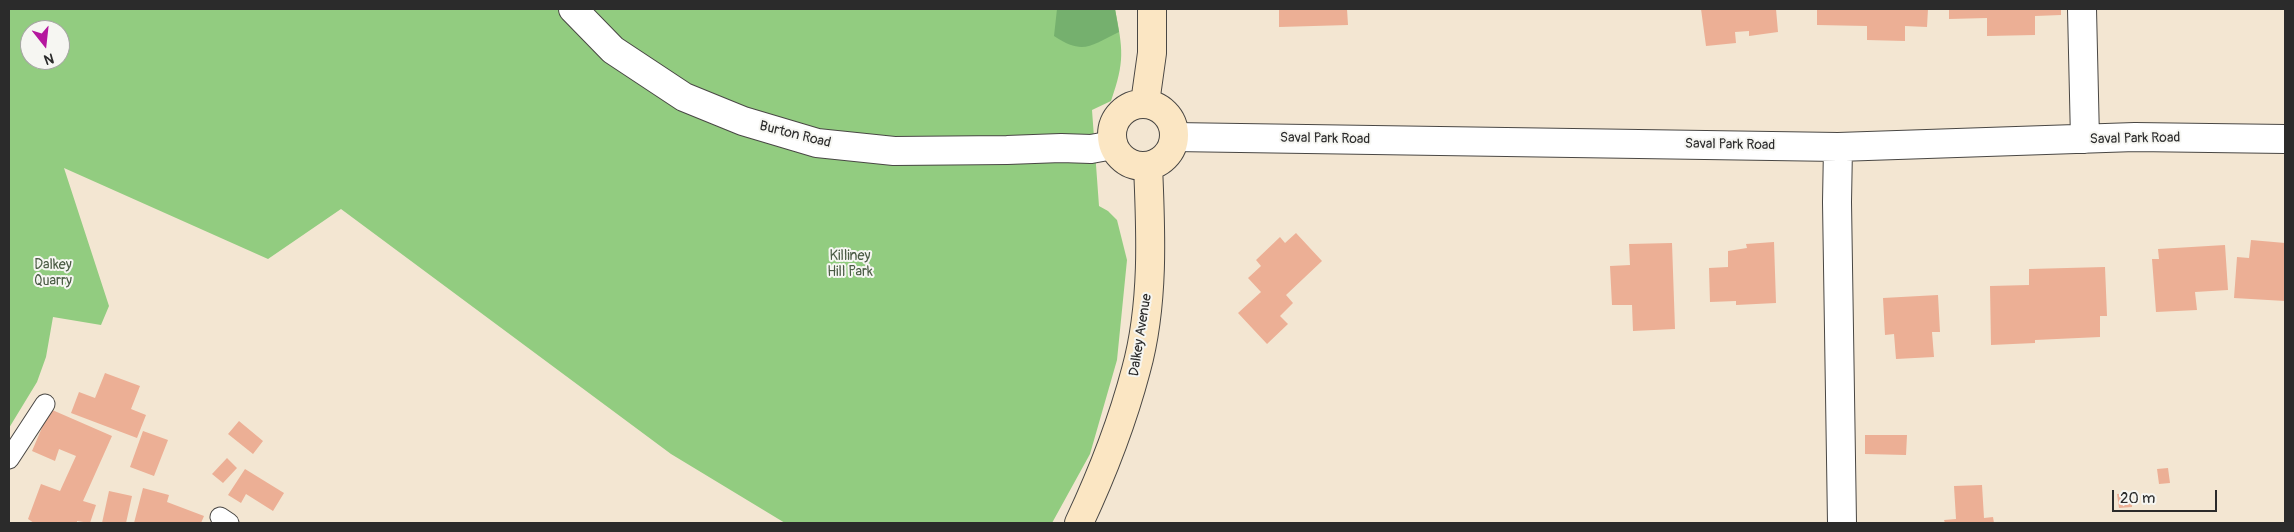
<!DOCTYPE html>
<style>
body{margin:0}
#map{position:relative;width:2294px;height:532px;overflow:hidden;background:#f3e6d2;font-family:Pangolin,sans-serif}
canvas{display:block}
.frame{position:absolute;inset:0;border:10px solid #2b2b2b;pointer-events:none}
.north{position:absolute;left:20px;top:20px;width:50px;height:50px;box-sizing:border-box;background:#f6f6f2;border:1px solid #a5a5a2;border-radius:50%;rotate:164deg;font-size:14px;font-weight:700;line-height:20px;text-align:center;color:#2b2b2b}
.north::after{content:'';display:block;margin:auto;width:18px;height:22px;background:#b5179e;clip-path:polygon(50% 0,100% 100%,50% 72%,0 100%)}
.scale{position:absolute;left:2112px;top:490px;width:105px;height:22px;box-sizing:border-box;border:2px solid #2b2b2b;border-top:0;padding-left:6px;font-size:15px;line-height:18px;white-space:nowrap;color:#2b2b2b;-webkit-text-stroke:4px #f6f6f2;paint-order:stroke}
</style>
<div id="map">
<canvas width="2294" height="532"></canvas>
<div class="frame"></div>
<div class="north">N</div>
<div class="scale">20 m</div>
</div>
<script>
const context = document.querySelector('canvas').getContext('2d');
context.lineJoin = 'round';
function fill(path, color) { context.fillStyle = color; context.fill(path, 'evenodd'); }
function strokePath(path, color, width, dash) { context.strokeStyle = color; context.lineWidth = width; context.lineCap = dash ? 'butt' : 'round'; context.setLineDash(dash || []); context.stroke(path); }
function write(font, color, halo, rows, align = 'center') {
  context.font = font + ' Pangolin,sans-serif'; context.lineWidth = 4; context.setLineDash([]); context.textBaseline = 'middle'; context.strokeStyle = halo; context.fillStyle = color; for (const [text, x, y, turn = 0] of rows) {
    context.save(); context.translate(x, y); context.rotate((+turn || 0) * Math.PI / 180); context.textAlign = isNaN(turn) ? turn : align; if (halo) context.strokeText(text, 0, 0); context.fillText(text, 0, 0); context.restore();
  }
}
fill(new Path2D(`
 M9,9h1106c8,41 10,52 -4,92l-19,9 7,96 9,5 9,9 10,40 -10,100 -27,94 -38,69h-267l-114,-69 -330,-245 -73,50 -204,-91 45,138 -8,19 -48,-8 -7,40 -9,25 -28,46zM30,30h30v30h-30z`), '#92cc80');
fill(new Path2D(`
 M1057,9h58l4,23c-28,13 -35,24 -65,4z`), '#75b06e');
fill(new Path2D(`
 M1279,9h68l1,16 -69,2z
 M1701,9h75l2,23 -29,4v-5l-14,1 1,11 -30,3z
 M1817,9h111l-1,18 -22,-1v15l-38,-1v-14l-50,-1z
 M1949,9h112v6l-26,1v19l-48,1v-18l-38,1z
 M1296,233l26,28 -36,34 7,8 -13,13 8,8 -21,20 -29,-31 23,-21 -13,-14 13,-12 -5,-6 24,-23 5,6z
 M2251,240l34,3v58l-51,-3 3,-41 12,1z
 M1774,242l2,61 -40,2v-4l-26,1 -1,-34 19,-1v-16l19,-3 -1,-4z
 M1672,243l3,86 -42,2 -1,-26h-20l-2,-39 20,-1 -1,-21z
 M2225,245l3,45 -33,2 2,18 -41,2 -4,-53h7l-1,-10z
 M2105,267l2,49h-7v21l-65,3v3l-44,2 -1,-59 39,-1v-16z
 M1938,295l2,37h-8l2,25 -38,2 -2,-25 -9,1 -2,-37z
 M105,373l35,13 -9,23 15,6 -9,23 -66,-25 8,-21 16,6z
 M50,409l62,27 -29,65 13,4 -6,18 -13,-2v2h-43l-6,-4 13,-35 19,7 16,-35 -17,-7 -4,12 -23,-10z
 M239,421l24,20 -10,13 -25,-20z
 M143,431l25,9 -14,36 -24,-9z
 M1865,435h42l-1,20 -41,-1z
 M227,458l10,10 -14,15 -11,-9z
 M2168,468l2,15 -11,1 -2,-15z
 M245,469l39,24 -11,18 -27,-17 -5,9 -13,-8z
 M1982,485l2,33 9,-1 1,6h-49l-1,-3 12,-1 -2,-33z
 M143,488l26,7 -2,7 37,14 -3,7h-67z
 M109,491l23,5 -6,27h-24z
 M2131,493l1,14 -13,1 -2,-14z`), '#ecaf95');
const lane = new Path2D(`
 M9,459l36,-55
 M220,517l9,6`);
const street = new Path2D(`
 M573,9l40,41 71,47 59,24 74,22 77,8 113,-1 54,-2 30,1 22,-4
 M2082,9l3,130
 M1174,137l664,10 297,-10 150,2
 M1838,147l-1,55 5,321`);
const secondary = new Path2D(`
 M1145,103l7,-50v-44
 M1112 135a31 31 0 1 1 62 0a31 31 0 1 1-62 0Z
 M1079,523c23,-49 43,-100 57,-153 18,-65 15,-137 12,-204`);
strokePath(lane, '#494744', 21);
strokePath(street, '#494744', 30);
strokePath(secondary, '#494744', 30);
strokePath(lane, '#fff', 19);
strokePath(street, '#fff', 28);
strokePath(secondary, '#fbe6c3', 28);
write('14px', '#2b2b2b', '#f6f6f2', [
 ["Burton Road",795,135,14],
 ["Saval Park Road",1325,139,1],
 ["Saval Park Road",2135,139,-1],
 ["Saval Park Road",1730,145,1],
 ["Dalkey Avenue",1141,335,-81]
]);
write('14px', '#4a5b44', '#f6f6f2', [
 ["Killiney",850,256],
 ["Hill Park",850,272],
 ["Dalkey",53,265],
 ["Quarry",53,281]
]);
</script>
